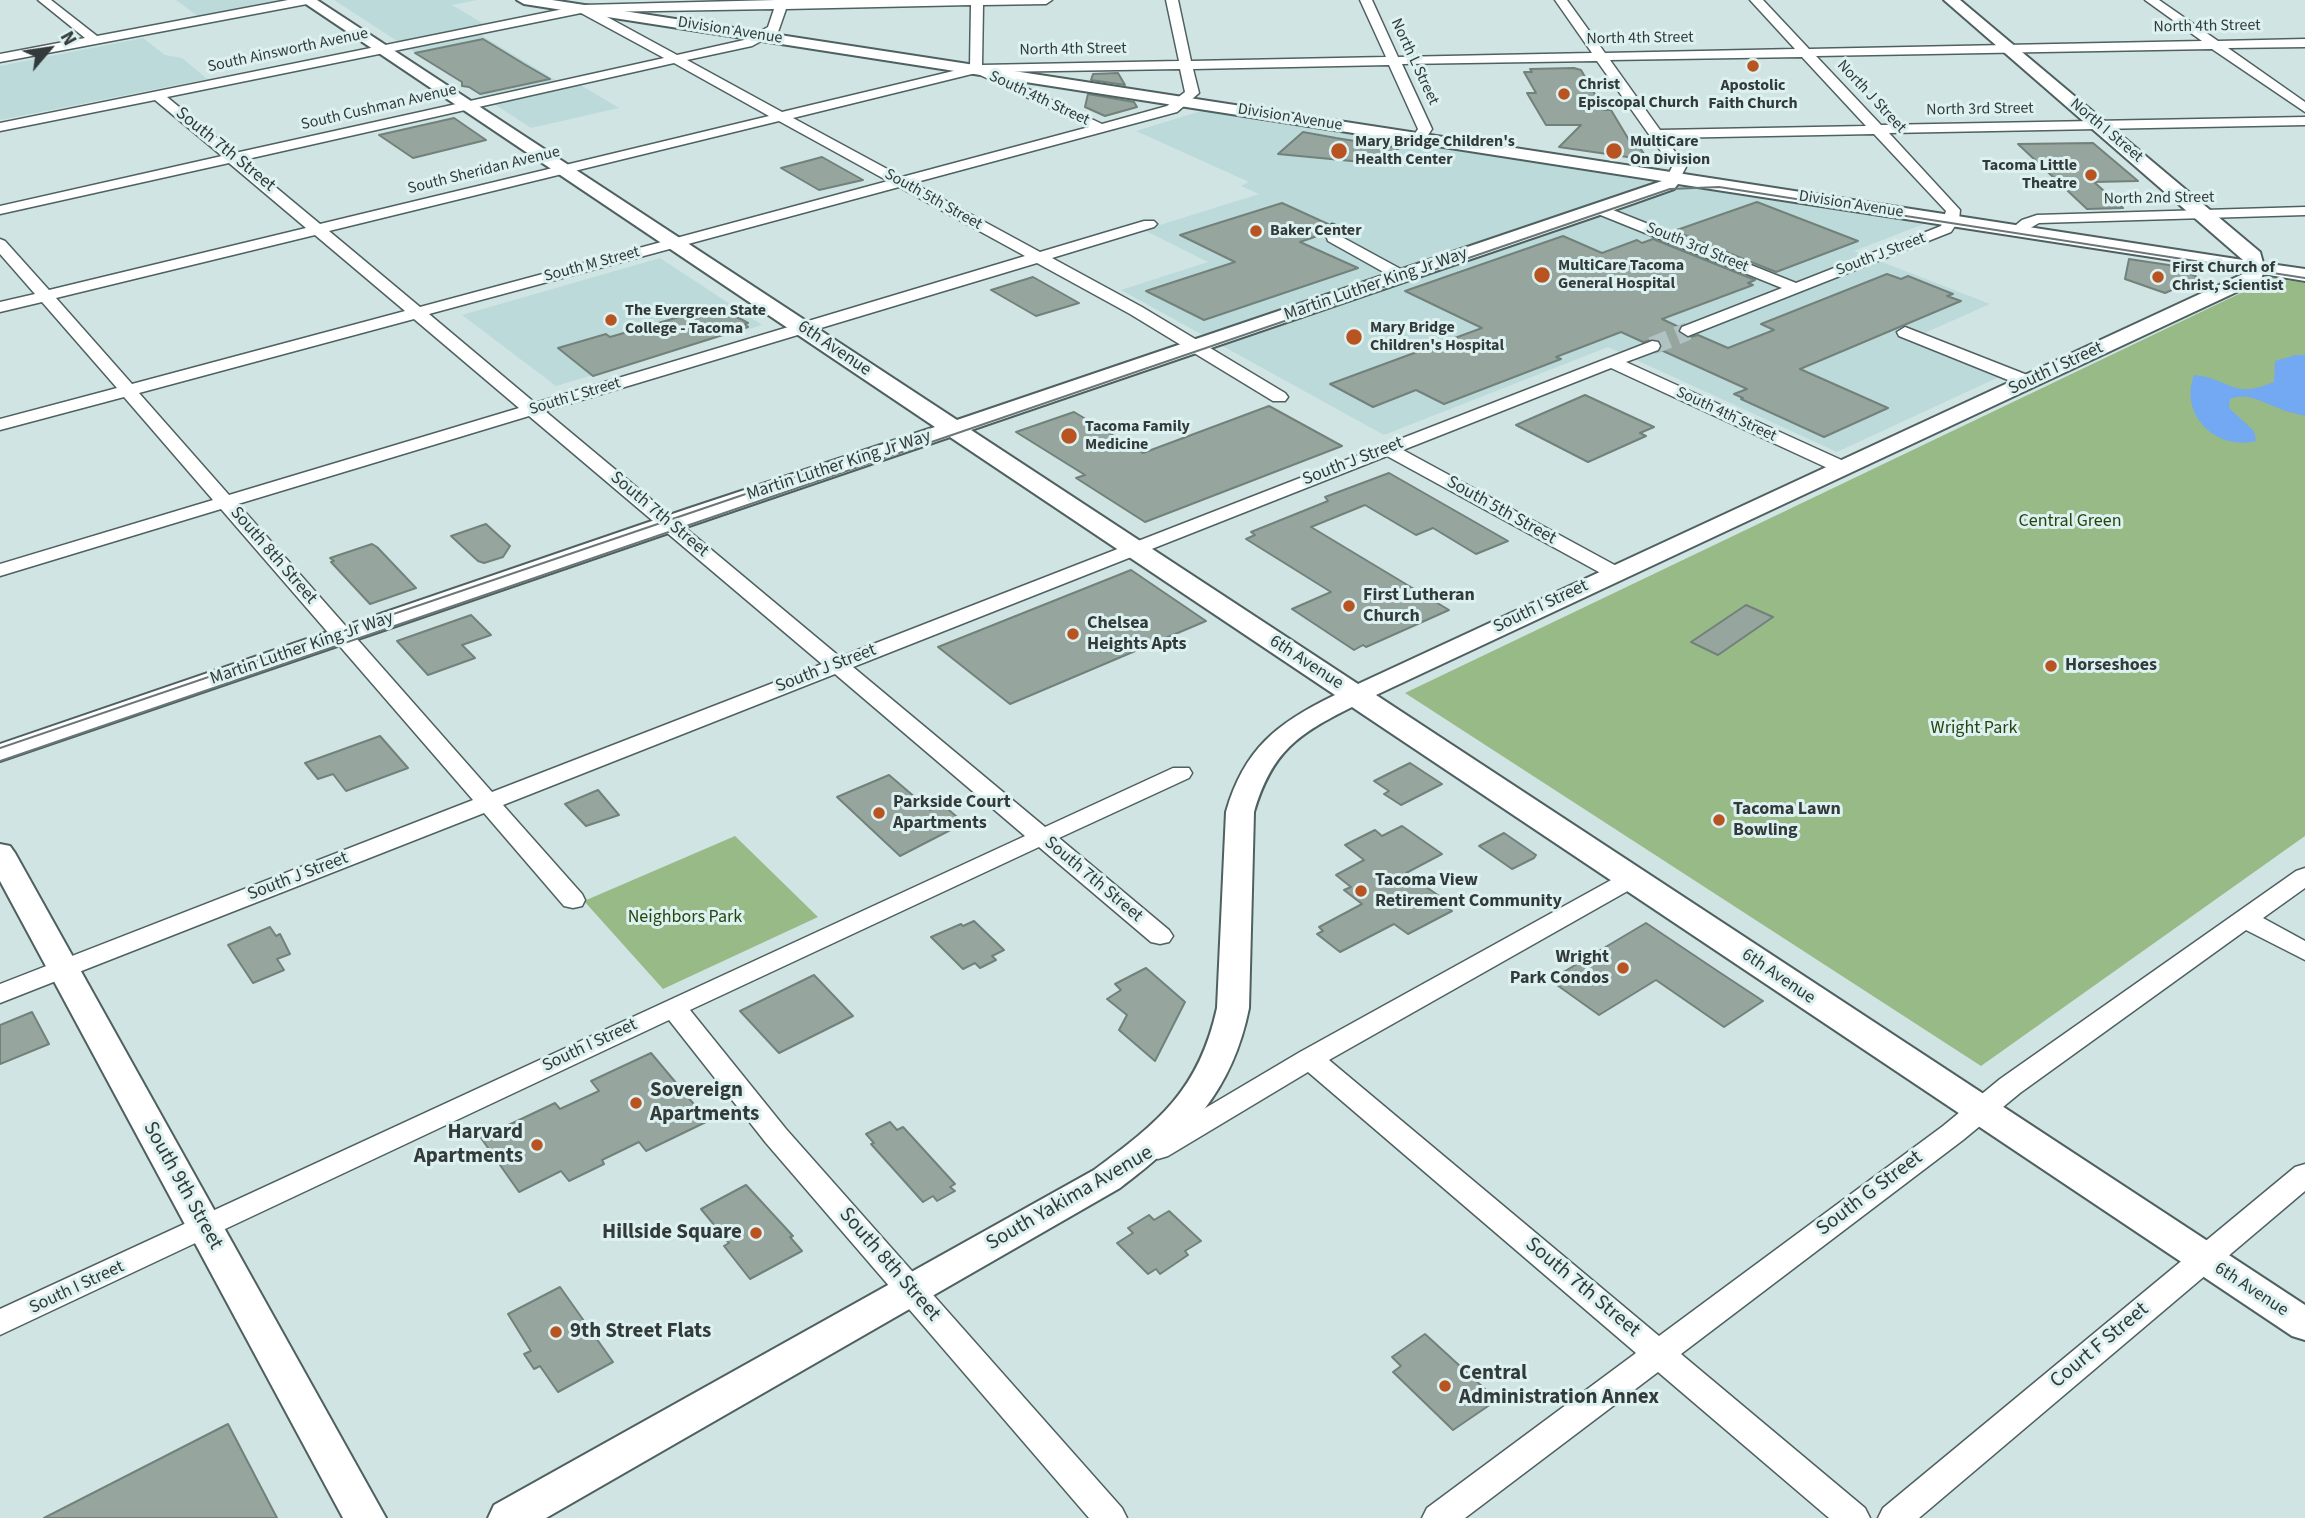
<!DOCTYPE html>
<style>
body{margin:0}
#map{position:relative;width:2305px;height:1518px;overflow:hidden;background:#d0e4e4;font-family:"Source Sans 3",sans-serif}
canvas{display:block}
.north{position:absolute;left:14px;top:14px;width:70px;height:70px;-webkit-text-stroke:5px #ddf1f1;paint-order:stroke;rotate:61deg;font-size:19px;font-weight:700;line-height:28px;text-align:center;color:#333a3a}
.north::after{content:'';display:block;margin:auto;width:24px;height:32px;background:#333a3a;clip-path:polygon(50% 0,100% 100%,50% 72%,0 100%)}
</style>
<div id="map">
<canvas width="2305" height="1518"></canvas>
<div class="north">N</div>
</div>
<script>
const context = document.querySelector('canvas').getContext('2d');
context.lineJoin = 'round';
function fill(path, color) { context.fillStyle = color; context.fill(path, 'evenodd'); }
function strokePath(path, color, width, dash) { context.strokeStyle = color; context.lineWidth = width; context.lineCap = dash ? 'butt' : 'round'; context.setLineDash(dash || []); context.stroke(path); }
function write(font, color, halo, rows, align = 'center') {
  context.font = font + ' "Source Sans 3",sans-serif'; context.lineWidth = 6; context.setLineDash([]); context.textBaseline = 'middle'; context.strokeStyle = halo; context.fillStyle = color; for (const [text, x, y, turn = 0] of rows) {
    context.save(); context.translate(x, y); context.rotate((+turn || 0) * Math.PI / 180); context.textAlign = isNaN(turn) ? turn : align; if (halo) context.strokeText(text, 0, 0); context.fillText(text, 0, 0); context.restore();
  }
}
fill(new Path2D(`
 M176,0h131l-104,20z
 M334,0h143l-25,5 44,26 -15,4 76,46 12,-3 50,30 -88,20z
 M143,38l22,17 17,3 25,21 -207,41v-54z
 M1201,111l723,113 -70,27 136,53 -81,36 90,37 -162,75 -229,-105 -224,88 -263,-145 87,-28 -64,-32 115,-36 -18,-8 8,-4 -113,-51z
 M660,258l102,67 -206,61 -94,-71z`), '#bcdada');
fill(new Path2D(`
 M2272,278l33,5v553l-324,230 -576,-373z
 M735,836l83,81 -155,72 -79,-88z`), '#98ba87');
fill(new Path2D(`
 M2296,355h9v61c-9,-3 -19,-4 -27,-8 -17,-6 -30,-16 -48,-9l-1,9 25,23 2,10c-40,10 -77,-26 -62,-66 38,4 38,25 80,7l1,-21z`), '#73a8f2');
const building = new Path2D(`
 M483,39l41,25 26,15 -70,15 -11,-7 -7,-1v-4l-47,-29z
 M1574,68l7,2 23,40h7l18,30h6l13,20 -89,-13 22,-22h-35l-19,-32h9l-12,-21h8l-2,-3z
 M1118,73l7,12 -34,-5 2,-6z
 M1088,94l46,8 3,5 -32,9 -20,-9z
 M454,118l32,22 -73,18 -34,-23z
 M1303,132l33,6 63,10 -16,16 -105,-10z
 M2093,143l45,38 -44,1 29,26 -36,1 -69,-65z
 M822,157l41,23 -44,10 -38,-22z
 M1757,202l101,39 -82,31 -102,-41z
 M1282,203l46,21 -11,5 6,5 -23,8 58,26 -154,52 -58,-29 89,-29 -55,-27z
 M1563,236l39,17 35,-13 5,3 11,-4 102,41 -7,3 5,2 -91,34 17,8 -2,5 10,6 11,-3 30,13 46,-18 -13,-6 126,-50 14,5 7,-3 45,18 -6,2 14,5 -161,68 88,39 -64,29 -83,-38 2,-1 -9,-4 13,-5 -86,-39 1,-5 -4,-6 -15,3 -22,-10 -65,25 5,2 -117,45 -28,-14 -43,17 -43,-23 152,-56 -77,-37z
 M2129,259l46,7 24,12 -34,15 -40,-14z
 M1033,277l46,26 -43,13 -45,-26z
 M717,306l31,17 -3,1 3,3 -155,49 -35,-28 48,-14 4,3z
 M1585,395l69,32 -14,6 6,3 -58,26 -72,-37z
 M1269,406l73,40 -197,76 -69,-44 9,-3 -69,-43 58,-20 69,41z
 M1389,473l119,68 -32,13 -43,-26 -17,7 -51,-30 -54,22 138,83 -83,37 -3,-2 -9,5 -62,-41 39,-17 -85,-53 9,-4 -4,-3 77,-31 -3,-4z
 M486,524l24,22 -7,11 -19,6 -6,-2 -27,-25z
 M372,544l5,3 39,41 -46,16 -39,-42 3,-1 -4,-3z
 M1131,570l75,51 -196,83 -72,-57z
 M1746,605l27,12 -55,38 -27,-13z
 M471,615l20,20 -29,10 13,13 -47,17 -31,-34z
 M380,736l28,32 -62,23 -13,-17 -15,5 -13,-16z
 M1410,763l32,21 -41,21 -17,-11 5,-3 -15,-10z
 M889,775l41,35 12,-6 22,19 -64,33 -63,-59z
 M598,790l21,25 -33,11 -21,-22z
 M1402,826l40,28 -36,19 39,27 -5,3 12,8 -44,23 -14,-10 -54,28 -23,-18 6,-3 -4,-4 43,-23 -18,-14 7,-3 -15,-12 28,-15 -19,-15 30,-15 7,6z
 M1504,833l32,22 -2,3 -22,11 -33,-23z
 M974,921l30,29 -12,6 4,4 -16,8 -5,-5 -12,6 -32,-32 30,-13 2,2z
 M1646,923l70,47 47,31 -39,26 -68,-47 -57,35 -49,-35z
 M270,927l6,9 4,-2 10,20 -13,5 7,11 -31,13 -25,-38z
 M1146,968l39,34 -30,59 -36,-31 8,-15 -20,-16 14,-9 -6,-6z
 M814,975l39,41 -74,37 -39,-42z
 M32,1012l17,32 -49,20v-39z
 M651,1053l57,68 -62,30 -7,-9 -37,18 2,4 -35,17 -8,-10 -42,21 -38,-54 74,-35 5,6 39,-18 -8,-10z
 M890,1122l7,8 6,-3 52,57 -5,3 5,4 -18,10 -4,-5 -10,6 -52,-58 3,-1 -8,-9z
 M746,1185l47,51 -3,1 12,14 -52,28 -26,-33 5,-3 -28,-34z
 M1169,1211l32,30 -16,10 3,4 -28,19 -4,-5 -8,5 -31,-31 16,-10 -5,-5 21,-13 5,5z
 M560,1287l53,75 -55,30 -18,-26 -6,3 -10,-15 7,-3 -23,-37z
 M1425,1334l72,66 -44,30 -60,-58 8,-6 -9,-9z
 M228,1424l49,94h-233z`);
fill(building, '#96a69f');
strokePath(building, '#72817a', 2);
strokePath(new Path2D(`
 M1652,346l36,-15`), '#b1c2c2', 18, [18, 9]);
const minor = new Path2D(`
 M38,0h13l46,36 191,-36h25l-6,4 -307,58v-8l85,-16z
 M776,0h276l-6,4 -63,1 -1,60 197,-4 -13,-61h12l13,61 195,-4 -26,-57h12l26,57 194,-4 -37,-53h12l38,53 190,-4 -45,-49h13l46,49 393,-8 -57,-41h14l59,41 87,-2v8l-77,1 77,54v10l-93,-63 -396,7 65,69 424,-8v8l-416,8 71,77 -1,10 -8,12 -263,104 -8,-5 2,-4 100,-39 -189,-76 -2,-3 2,-3h10l193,77 145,-57 5,-15 -72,-77 -209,4 21,29 -7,13h-10l-2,-3 5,-10 -75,-106 -195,3 30,65 -8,12 -5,1 -7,-4 6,-9 -29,-64 -196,4 6,24 -22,19 -264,71 127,69 104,-31h10l3,3 -3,3 -102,31 90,49 143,86 3,4 -3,4h-12l-143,-87 -93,-51 -492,148 295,246 812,-316 6,1 2,4 -2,4 -32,12 222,101 2,4 -9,6 -7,-2 -223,-103 -208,82 219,119 3,4 -3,4h-14l-221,-121 -534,211 192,160 128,-59h16l3,5 -3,5 -130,60 110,92 4,6 -4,6 -9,2 -9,-2 -112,-95 -349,163 96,119 336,379 5,10h-38l-323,-375 -97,-123 -669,315v-26l1025,-473 -190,-162 -332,131 79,89 3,6 -3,6 -9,2 -9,-2 -80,-93 -484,190v-19l473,-184 -252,-291 -221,67v-12l213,-64 -89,-103 -124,33v-11l117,-31 -75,-86 -42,10v-10l35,-8 -35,-40v-15l5,2 44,49 257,-62 -77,-65 -229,51v-8l222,-50 -67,-56 -155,31v-8l583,-118zM971,5l-1,62 -188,45 -95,-52 65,-14 26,-14 8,-23zM774,9l-6,18 -24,13 -67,15 -79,-43zM581,13l83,45 -429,95 -68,-56zM1802,57l64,69 -206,4 -50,-70zM674,63l95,53 -449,108 -77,-64zM1180,69l5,23 -18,14 -65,18 -109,-52zM976,73l113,54 -187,50 -109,-59zM779,121l109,60 -468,126 -91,-76zM899,187l126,69 -490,147 -106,-89zM315,235l90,76 -273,73 -76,-86zM414,319l105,89 -290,87 -90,-102zM529,416l293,248 -330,128 -254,-288z
 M2305,207v8l-266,8 -21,12 -8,-5 12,-10 15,-5z
 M1332,224l5,2 3,10 68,37 2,3 -2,3h-12l-68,-38 -4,-12z
 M1905,327l130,51 3,4 -3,4h-12l-124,-50 -2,-4z
 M2305,868v20l-42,30 42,23v19l-59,-30 -226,163 -57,47 -282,214 184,154 5,10h-41l-171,-146 -193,146h-43l5,-10 209,-155 -328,-281 -140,84 -10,3 -10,-3 -4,-7 4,-7 152,-90 322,-178 9,-3 9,3 3,5 -3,5 -311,176 330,276 284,-210 57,-47 296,-208z
 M2305,1164v27l-386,327h-41l5,-10 412,-341z`);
const major = new Path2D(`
 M300,0h17l640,420 705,-239 -1138,-177 -7,-4h35l1691,260 -299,-260h16l300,252 3,11 42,6v12l-42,-7 -3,7 -884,414 929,610v35l-13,-4 -940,-629c-54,27 -80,44 -98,105l-5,196c-17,85 -63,130 -129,180l-574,330h-58l6,-13 600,-335c65,-48 105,-80 123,-162l9,-196c18,-63 51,-89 109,-117l-385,-258 -950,324v-17l687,-235 248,-82zM1678,184l565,87v3l-885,410 -387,-254 655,-224 48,-17z
 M0,844l10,2 5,7 371,665h-43l-343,-637z`);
strokePath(minor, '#4f6060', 3);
strokePath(major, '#4f6060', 4);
fill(minor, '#fff');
fill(major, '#fff');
strokePath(new Path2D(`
 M0,748l869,-296
 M0,761l1670,-572 49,-2 586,91`), '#6b7777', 2);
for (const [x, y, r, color] of [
 [1753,66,7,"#b85421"],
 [1564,94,7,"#b85421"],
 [1339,151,9,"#b85421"],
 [1614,151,9,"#b85421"],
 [2091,175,7,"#b85421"],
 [1256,231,7,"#b85421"],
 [1542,275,9,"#b85421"],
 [2158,277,7,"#b85421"],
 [611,320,7,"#b85421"],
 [1354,337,9,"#b85421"],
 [1069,436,9,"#b85421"],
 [1349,606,7,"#b85421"],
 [1073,634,7,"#b85421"],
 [2051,666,7,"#b85421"],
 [879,813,7,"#b85421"],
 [1719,820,7,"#b85421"],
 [1361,891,7,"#b85421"],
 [1623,968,7,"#b85421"],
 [636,1103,7,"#b85421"],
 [537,1145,7,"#b85421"],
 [756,1233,7,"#b85421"],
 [556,1332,7,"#b85421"],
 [1445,1386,7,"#b85421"]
]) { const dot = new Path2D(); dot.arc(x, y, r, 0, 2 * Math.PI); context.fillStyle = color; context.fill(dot); strokePath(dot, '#ddf1f1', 2.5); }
write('16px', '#333a3a', '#ddf1f1', [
 ["North 4th Street",2207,27,-1],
 ["Division Avenue",730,31,9],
 ["North 4th Street",1640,39,-1],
 ["North 4th Street",1073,50,-1],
 ["South Ainsworth Avenue",288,51,-12],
 ["North L Street",1414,62,65],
 ["North J Street",1871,97,47],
 ["South 4th Street",1039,99,25],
 ["South Cushman Avenue",379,108,-13],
 ["North 3rd Street",1980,110,-1],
 ["Division Avenue",1290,118,9],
 ["North I Street",2106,131,40],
 ["South Sheridan Avenue",484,171,-14],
 ["North 2nd Street",2159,199,-1],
 ["South 5th Street",933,200,29],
 ["Division Avenue",1851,205,9],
 ["South 3rd Street",1697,248,22],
 ["South J Street",1881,255,-21],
 ["South M Street",592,265,-15],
 ["South L Street",575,397,-17],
 ["South 4th Street",1726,415,25]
]);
write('bold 16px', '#333a3a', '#ddf1f1', [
 ["Christ",1578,85],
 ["Episcopal Church",1578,103],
 ["Apostolic",1753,86,"center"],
 ["Faith Church",1753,104,"center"],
 ["Mary Bridge Children's",1355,142],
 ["Health Center",1355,160],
 ["MultiCare",1630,142],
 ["On Division",1630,160],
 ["Tacoma Little",2077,166,"right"],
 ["Theatre",2077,184,"right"],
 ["Baker Center",1270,231],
 ["MultiCare Tacoma",1558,266],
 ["General Hospital",1558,284],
 ["First Church of",2172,268],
 ["Christ, Scientist",2172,286],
 ["The Evergreen State",625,311],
 ["College - Tacoma",625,329],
 ["Mary Bridge",1370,328],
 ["Children's Hospital",1370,346],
 ["Tacoma Family",1085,427],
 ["Medicine",1085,445]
], 'left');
write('18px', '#333a3a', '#ddf1f1', [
 ["South 7th Street",225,150,39],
 ["Martin Luther King Jr Way",1376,285,-19],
 ["6th Avenue",834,349,34],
 ["South I Street",2056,369,-25],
 ["South J Street",1353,462,-21],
 ["Martin Luther King Jr Way",839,466,-18],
 ["South 5th Street",1501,511,29],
 ["South 7th Street",659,515,40],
 ["South 8th Street",273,556,49],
 ["South I Street",1541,607,-25],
 ["Martin Luther King Jr Way",302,649,-19],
 ["6th Avenue",1306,663,33],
 ["South J Street",826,669,-21],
 ["South J Street",298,877,-21],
 ["South 7th Street",1093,880,40],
 ["6th Avenue",1778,977,34],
 ["South I Street",590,1046,-25],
 ["South I Street",77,1288,-25],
 ["6th Avenue",2251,1290,33]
]);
write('18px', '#24460d', '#ddf1f1', [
 ["Central Green",2070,522],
 ["Wright Park",1974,729],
 ["Neighbors Park",685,918]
]);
write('bold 18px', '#333a3a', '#ddf1f1', [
 ["First Lutheran",1363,596],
 ["Church",1363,617],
 ["Chelsea",1087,624],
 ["Heights Apts",1087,645],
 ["Horseshoes",2065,666],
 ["Parkside Court",893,803],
 ["Apartments",893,824],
 ["Tacoma Lawn",1733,810],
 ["Bowling",1733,831],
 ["Tacoma View",1375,881],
 ["Retirement Community",1375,902],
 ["Wright",1609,958,"right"],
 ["Park Condos",1609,979,"right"]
], 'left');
write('bold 21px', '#333a3a', '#ddf1f1', [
 ["Sovereign",650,1091],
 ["Apartments",650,1115],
 ["Harvard",523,1133,"right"],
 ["Apartments",523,1157,"right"],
 ["Hillside Square",742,1233,"right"],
 ["9th Street Flats",570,1332],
 ["Central",1459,1374],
 ["Administration Annex",1459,1398]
], 'left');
write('21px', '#333a3a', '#ddf1f1', [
 ["South 9th Street",182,1186,61],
 ["South G Street",1870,1194,-37],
 ["South Yakima Avenue",1070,1199,-30],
 ["South 8th Street",889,1265,49],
 ["South 7th Street",1582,1288,40],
 ["Court F Street",2100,1346,-40]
]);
</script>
